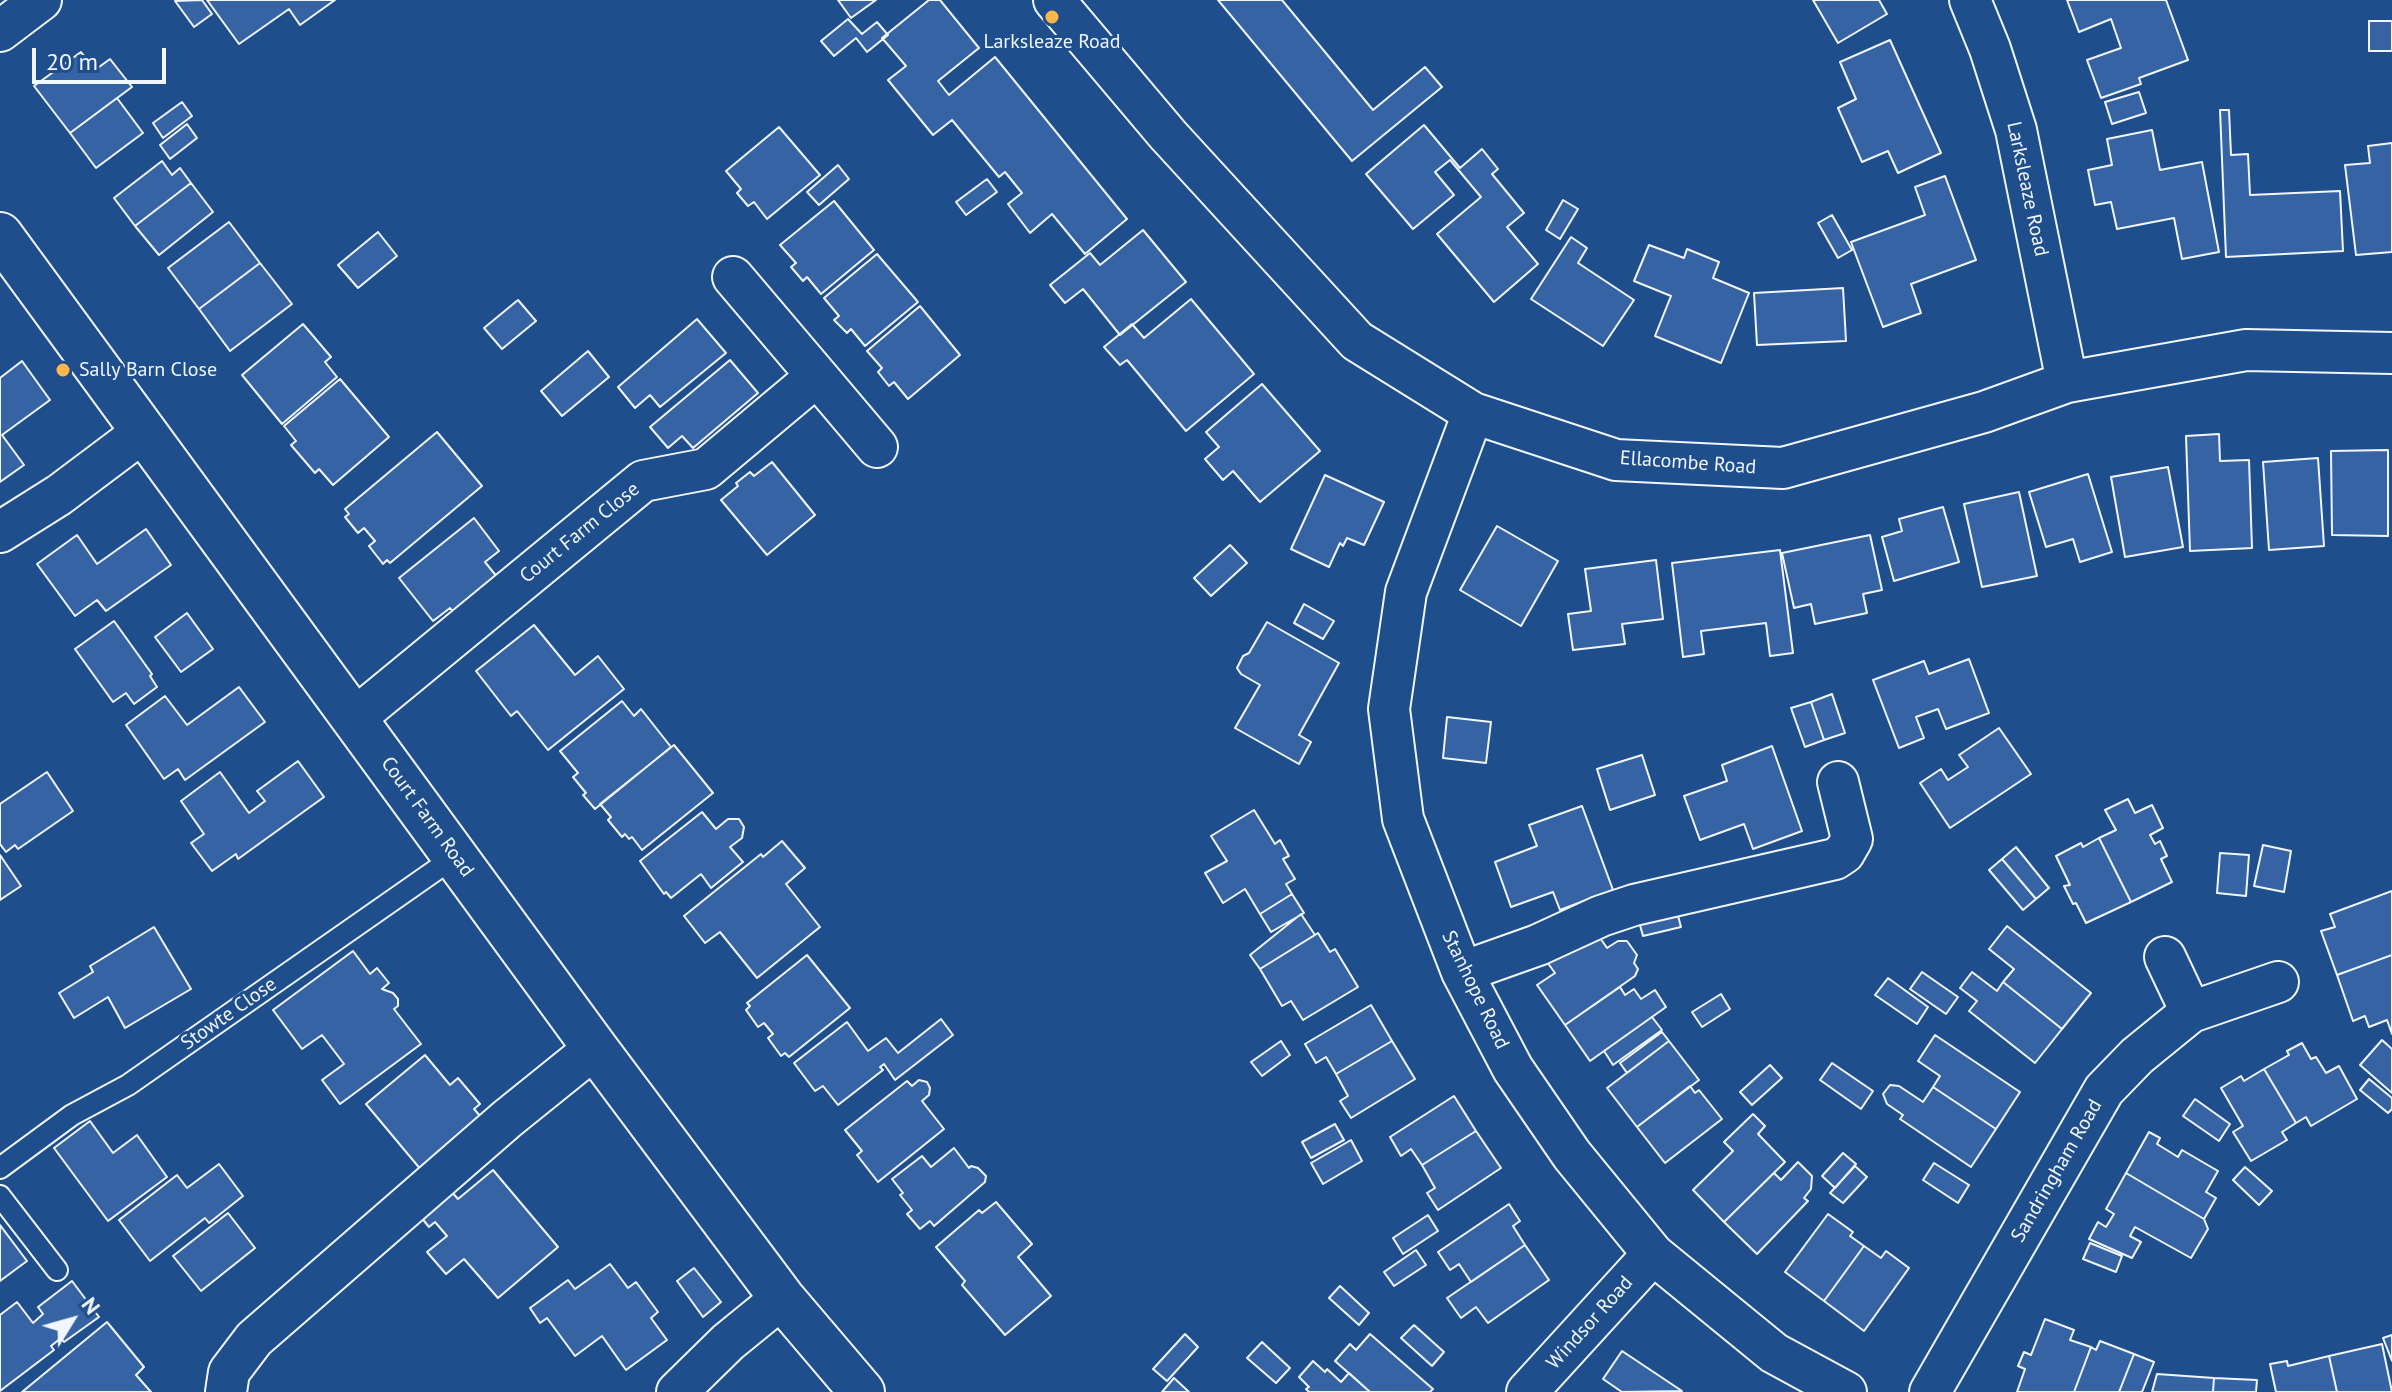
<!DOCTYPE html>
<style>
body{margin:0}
#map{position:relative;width:2392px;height:1392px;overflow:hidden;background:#1f4e8c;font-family:"PT Sans",sans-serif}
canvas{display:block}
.north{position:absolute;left:32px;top:1280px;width:80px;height:80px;-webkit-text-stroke:6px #1f4e8c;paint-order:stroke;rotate:53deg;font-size:22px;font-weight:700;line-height:32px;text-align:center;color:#f2f6ff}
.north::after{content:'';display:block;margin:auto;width:28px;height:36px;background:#f2f6ff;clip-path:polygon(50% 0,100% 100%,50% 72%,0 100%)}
.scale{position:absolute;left:32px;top:48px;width:134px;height:36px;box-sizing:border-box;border:4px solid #f2f6ff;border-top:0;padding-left:10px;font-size:24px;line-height:28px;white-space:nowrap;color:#f2f6ff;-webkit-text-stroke:6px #1f4e8c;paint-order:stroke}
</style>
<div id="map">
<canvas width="2392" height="1392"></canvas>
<div class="north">N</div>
<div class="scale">20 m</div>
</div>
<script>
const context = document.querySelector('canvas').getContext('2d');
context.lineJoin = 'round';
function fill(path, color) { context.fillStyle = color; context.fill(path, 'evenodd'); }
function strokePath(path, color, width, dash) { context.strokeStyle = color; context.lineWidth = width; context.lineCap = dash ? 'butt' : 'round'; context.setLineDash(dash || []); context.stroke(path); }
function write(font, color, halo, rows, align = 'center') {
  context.font = font + ' "PT Sans",sans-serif'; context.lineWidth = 6; context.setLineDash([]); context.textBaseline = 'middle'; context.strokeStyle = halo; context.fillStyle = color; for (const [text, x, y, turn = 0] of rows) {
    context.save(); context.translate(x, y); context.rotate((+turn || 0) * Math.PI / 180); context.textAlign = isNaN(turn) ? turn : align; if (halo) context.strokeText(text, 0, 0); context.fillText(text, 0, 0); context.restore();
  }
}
const building = new Path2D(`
 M202,0l10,14 -18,13 -19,-26z
 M207,0h128l-35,25 -11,-16 -50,35z
 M838,0h38l-25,18z
 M929,0h11l39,48 -41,33 11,14 46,-38 132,162 -42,35 -33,-40 -22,19 -22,-29 14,-11 -17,-21 -6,5 -47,-57 -19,15 -45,-55 18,-14 -24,-28z
 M1218,0h64l91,110 52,-43 17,20 -90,74z
 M1813,0h66l8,14 -49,29z
 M2067,0h99l22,60 -49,18 2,6 -40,14 -14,-38 34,-12 -10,-29 -32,13z
 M848,19l14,15 15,-12 11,13 -21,17 -11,-14 -22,18 -13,-15z
 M2369,21h23v30h-23z
 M1890,40l51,113 -43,20 -10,-22 -26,11 -24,-54 18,-9 -16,-37z
 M81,52l14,18 15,-11 22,28 -62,46 -36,-47z
 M2139,92l7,21 -34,11 -7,-22z
 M117,98l26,35 -47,35 -26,-35z
 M182,102l10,14 -29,22 -10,-15z
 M2220,110h9l2,45 17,-1 2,41 90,-4 3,60 -117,6z
 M187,124l10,14 -27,21 -10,-14z
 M1424,125l36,43 22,-19 16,20 -6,5 32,39 -17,14 31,37 -44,38 -57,-68 44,-37 -31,-37 -15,12 19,23 -41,34 -47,-55z
 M779,127l41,48 -53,44 -13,-17 -6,4 -11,-13 4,-4 -15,-18z
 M2152,130l8,40 42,-8 17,90 -37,7 -8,-41 -57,11 -6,-27 -16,3 -7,-35 24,-5 -5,-26z
 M2392,143v109l-36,3 -11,-90 25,-2 -2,-17z
 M162,161l10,14 8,-7 11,15 -56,43 -21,-28z
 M838,165l11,14 -30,26 -12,-13z
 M1945,176l31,84 -65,24 10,29 -38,14 -32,-85 74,-27 -10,-28z
 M987,179l10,13 -31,23 -10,-13z
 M191,183l22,29 -54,43 -24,-29z
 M1563,200l15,9 -18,30 -14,-9z
 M834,201l40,49 -53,44 -14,-17 -4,4 -12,-14 5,-4 -16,-18z
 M1832,215l20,35 -14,8 -20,-35z
 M229,222l31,41 -61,46 -31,-41z
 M1143,230l43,52 -66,53 -37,-46 -18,14 -15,-18 40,-32 10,12z
 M378,232l19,24 -39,32 -20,-23z
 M1571,237l16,11 -9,15 56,37 -31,46 -72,-47z
 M1649,245l35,13 3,-9 32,13 -6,16 36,15 -28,70 -66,-27 16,-40 -37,-15z
 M877,254l41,48 -53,44 -14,-17 -4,4 -13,-13 5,-4 -15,-18z
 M260,263l32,41 -62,47 -31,-42z
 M1843,288l3,53 -89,4 -3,-52z
 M1191,299l63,75 -68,57 -59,-71 -7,5 -16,-18 28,-23 12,14z
 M518,300l18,21 -34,28 -18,-21z
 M920,306l40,49 -52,44 -14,-17 -5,4 -11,-14 4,-4 -15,-17z
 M697,319l29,34 -66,54 -10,-12 -15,13 -17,-21z
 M303,324l28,33 -6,5 12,15 -55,47 -40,-49z
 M588,351l21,26 -47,39 -21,-25z
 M730,360l28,33 -65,55 -11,-12 -14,12 -18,-21z
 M22,361l28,39 -48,35 22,30 -24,17v-104z
 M340,379l49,58 -56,48 -14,-16 -4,4 -24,-28 5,-4 -12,-15z
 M1262,384l58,67 -60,51 -27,-31 -10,9 -18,-21 14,-12 -13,-15z
 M437,432l45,54 -92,77 -3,-3 -4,4 -14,-18 6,-5 -11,-13 -6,5 -13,-16 4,-3 -4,-5z
 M2219,434l1,27 29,-1 3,88 -62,3 -4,-115z
 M2388,450v86l-56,-1 -1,-84z
 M2318,458l6,88 -55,4 -6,-88z
 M772,462l43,53 -48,40 -46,-55 17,-14 -2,-3 14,-11 4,4z
 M2168,467l15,80 -58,10 -14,-80z
 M2088,474l24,78 -32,10 -7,-23 -27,8 -17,-55z
 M1325,475l59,27 -20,43 -17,-7 -4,8 -3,-3 -11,24 -38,-18z
 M2019,492l18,84 -55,11 -18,-83z
 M1943,507l16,55 -65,19 -12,-44 20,-6 -3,-12z
 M474,518l25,33 -14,11 17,21 -44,35 -8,-10 -17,13 -34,-43z
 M1497,526l61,35 -37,65 -61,-36z
 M146,529l25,36 -65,46 -9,-11 -22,16 -38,-52 40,-29 20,29z
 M1870,535l12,55 -19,4 4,19 -52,11 -4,-20 -17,4 -12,-55z
 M1230,545l17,18 -36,33 -17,-18z
 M1780,550l13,103 -23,3 -4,-33 -65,8 3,23 -21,3 -11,-94z
 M1656,560l7,59 -41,5 3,20 -52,6 -5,-36 23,-3 -6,-42z
 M1304,604l30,17 -11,18 -29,-16z
 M187,613l26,36 -32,23 -26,-35z
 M114,621l38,53 -2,2 7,11 -23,17 -8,-11 -13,9 -38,-53z
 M1267,622l72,41 -40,72 12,7 -12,22 -64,-36 25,-43 -19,-11 -4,-6 6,-12 6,-3z
 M534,625l41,50 23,-19 26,33 -76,61 -31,-39 -6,5 -35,-45z
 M1969,659l20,54 -43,16 -8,-20 -22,8 8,21 -25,10 -26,-68 51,-19 5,13z
 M239,687l26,35 -80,58 -7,-11 -14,10 -38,-54 39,-29 22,29z
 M1832,694l13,39 -21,7 -13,-38z
 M622,701l12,15 7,-7 30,38 -76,62 -12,-14 3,-2 -13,-16 5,-4 -18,-22z
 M1811,702l13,38 -19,7 -14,-39z
 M1447,717l44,5 -5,41 -43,-5z
 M1999,728l32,46 -81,54 -30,-45 21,-14 7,11 20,-13 -9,-12z
 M674,745l39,48 -71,57 -10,-13 -3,2 -4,-5 -3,3 -14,-17 3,-3 -11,-13z
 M1772,746l30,85 -49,18 -9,-25 -44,16 -16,-44 43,-15 -5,-16z
 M1642,755l13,40 -45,15 -13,-41z
 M298,761l26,36 -86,62 -2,-5 -24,17 -21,-28 13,-9 -23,-33 39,-29 29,41 16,-12 -8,-10z
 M47,772l26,39 -55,38 -3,-4 -9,7 -6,-8v-40z
 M2128,799l7,14 17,-8 11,23 -13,7 5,9 5,-3 7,15 -6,3 11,23 -41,20 -32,-64 17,-8 -11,-20z
 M1582,806l31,84 -53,20 -7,-18 -42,15 -16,-45 42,-16 -8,-21z
 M1254,810l21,34 5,-4 9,16 -6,3 12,20 -9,5 6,10 -32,20 -15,-25 -22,14 -18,-30 22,-12 -16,-25z
 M702,812l14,17 12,-10h11l5,8 -2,11 -12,9 13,15 -32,26 -10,-14 -30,24 -5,-6 -2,2 -24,-33z
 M2099,838l32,64 -45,21 -10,-20 -3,1 -9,-18 6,-1 -14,-29 25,-13 2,4z
 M782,841l23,27 -19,16 34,43 -63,51 -37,-46 -15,11 -21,-27 77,-62 2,3z
 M2263,845l28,6 -7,41 -30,-6z
 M2016,847l33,41 -13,11 -34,-40z
 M2220,853l29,2 -3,41 -29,-3z
 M0,855l21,31 -21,14z
 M2002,859l34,40 -13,11 -34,-40z
 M2392,891v64l-55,20 -16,-44 14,-4 -5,-13z
 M1292,894l12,19 -33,19 -11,-18z
 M1676,908l5,19 -38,9 -5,-18z
 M1301,914l14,21 -55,34 -10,-14z
 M2007,926l84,67 -29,36 -59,-47 11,-13 -25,-20z
 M154,927l37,62 -66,39 -17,-31 -34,21 -15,-25 34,-21 -3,-6z
 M1594,929l13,19 11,-7h9l10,14 -3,8 4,6 -3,7 -70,49 -28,-40 18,-12 -8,-11z
 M1318,933l12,19 5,-3 23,38 -55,33 -12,-19 -9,5 -22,-37z
 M353,951l17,23 7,-6 12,15 -7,6 11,4 5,6v7l-4,3 27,35 -81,60 -18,-24 22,-16 -22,-29 -20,14 -29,-39z
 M807,955l43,53 -61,49 -4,-4 -4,3 -13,-18 5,-4 -9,-11 -6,4 -12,-17 4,-4 -3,-3z
 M2392,955v79l-5,-14 -18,7 -4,-11 -12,5 -16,-46z
 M1922,972l36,25 -12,17 -36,-25z
 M1972,972l25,19 6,-9 59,47 -27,34 -66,-52 8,-10 -17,-13z
 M1888,978l40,29 -11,17 -42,-29z
 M1620,987l5,8 9,-6 7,10 14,-9 11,17 -76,54 -25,-36z
 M1721,994l9,15 -28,18 -10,-15z
 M1371,1005l21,36 -56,33 -10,-17 -10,6 -11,-19z
 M1652,1017l10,13 -49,35 -9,-14z
 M941,1019l12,16 -58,45 -11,-16 -4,3 3,3 -45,35 -15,-19 -8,5 -21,-28 53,-41 21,29 18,-13 12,15z
 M1662,1032l7,9 -42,32 -7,-10z
 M1935,1035l85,57 -24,37 -63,-42 7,-11 -22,-15z
 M2382,1040l10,9v44l-32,-28z
 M1281,1041l9,14 -28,21 -11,-14z
 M1392,1041l23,38 -64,39 -11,-17 8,-5 -12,-22z
 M1669,1041l30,39 -62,47 -30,-39z
 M2302,1043l9,16 5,-2 10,16 13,-7 18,33 -46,27 -5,-9 -10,6 -32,-54 25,-14 -2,-4z
 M425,1055l25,30 8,-7 22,26 -6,5 15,17 -62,51 -61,-73z
 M1832,1063l41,28 -12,18 -41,-29z
 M1770,1065l12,13 -30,27 -12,-13z
 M2264,1069l32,54 -14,9 5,8 -36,21 -18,-29 10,-6 -22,-38 20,-12 3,5z
 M2369,1079l23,19v11l-4,4 -28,-23z
 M919,1080l8,2 3,6 -1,7 -7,6 22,28 -66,53 -21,-27 5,-4 -17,-21 62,-49 5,5z
 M1890,1085l9,1 24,16 10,-15 63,42 -25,38 -71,-48 3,-4 -16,-11 -4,-10z
 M1690,1086l5,7 4,-3 23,29 -57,44 -28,-36z
 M1454,1096l22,35 -54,34 -11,-16 -10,7 -11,-19z
 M2195,1099l35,25 -11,17 -36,-25z
 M1753,1114l12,12 -7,8 27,28 -61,60 -31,-32 40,-39 -9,-9z
 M90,1121l23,32 24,-18 30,42 -59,44 -54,-73z
 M1335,1124l9,16 -33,18 -9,-16z
 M1476,1131l25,37 -63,42 -11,-17 8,-5 -13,-23z
 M2149,1132l11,6 -3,6 21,13 4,-7 36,21 -12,21 10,6 -12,21 -78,-46z
 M1351,1140l11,21 -39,23 -12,-21z
 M954,1148l15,20 2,-2 7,2 8,8 -1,6 -51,44 -4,-5 -10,8 -13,-15 5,-4 -12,-15 3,-2 -11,-14 30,-23 9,11z
 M1843,1153l13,11 -21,24 -13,-12z
 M1798,1162l14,14 -1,13 -7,9 4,3 -51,53 -33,-32 50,-49 7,7z
 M1934,1163l35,22 -11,18 -35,-23z
 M219,1164l24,32 -34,27 -4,-5 -55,43 -31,-41 58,-45 10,13z
 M1855,1166l12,11 -24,26 -13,-10z
 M2245,1167l27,24 -13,14 -26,-25z
 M493,1170l65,77 -60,51 -34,-39 -18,15 -19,-22 20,-16 -12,-14 -6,5 -9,-11 31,-25 7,8z
 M2126,1173l78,46 4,10 -17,29 -56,-31 -5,9 11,6 -9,16 -43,-19 9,-17 8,5 8,-13 -8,-5z
 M996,1202l36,42 -14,13 33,39 -46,39 -43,-50 3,-4 -29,-34 43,-37 3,3z
 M1509,1204l11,17 -7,5 12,19 -54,37 -12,-18 -9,6 -12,-18z
 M228,1213l27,35 -54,43 -28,-35z
 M1828,1214l25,18 -3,4 14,10 -40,55 -39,-29z
 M1428,1215l10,16 -35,23 -10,-16z
 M0,1225l27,36 -27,20z
 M2090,1243l32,13 -6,16 -33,-13z
 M1525,1245l24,35 -61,43 -12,-16 -15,11 -14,-20z
 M1864,1246l17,12 5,-7 23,17 -45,63 -40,-30z
 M1416,1250l10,15 -32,21 -10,-14z
 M610,1264l18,24 8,-6 22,30 -7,6 16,22 -41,30 -24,-34 -27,20 -28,-38 -7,5 -10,-15 38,-28 7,9z
 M694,1268l27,34 -18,15 -26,-36z
 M72,1281l27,36 -35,25 -3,-4 -10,8 3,4 -54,41v-76l17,-13 16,21 10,-9 -5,-7z
 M1340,1286l29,27 -10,12 -30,-27z
 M2045,1319l29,11 -4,10 21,7 -17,45h-57l8,-23 -7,-3 6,-14 7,3z
 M107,1322l37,45 -8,8 15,17h-129z
 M1414,1325l30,27 -12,14 -31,-28z
 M1185,1334l13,13 -31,34 -14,-12z
 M1370,1334l63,55 -3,3h-60l-35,-31 15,-17 6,6z
 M2392,1335v26l-9,-23z
 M2100,1341l34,13 -15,38h-45l17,-45 5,3z
 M1262,1342l28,26 -14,15 -29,-25z
 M2382,1344l10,48h-55l-8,-36z
 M1622,1351l60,40 -60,1 -19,-13z
 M2134,1354l20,8 -12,30h-23z
 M2329,1356l8,36h-61l-6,-28 17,-3 1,5z
 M1313,1361l12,11 2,-3 14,13 8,-9 21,19h-61l-3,-3 3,-2 -10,-10z
 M2157,1374l57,4 -1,14h-61z
 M1174,1378l15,14h-27z
 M2214,1378l43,2 -1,12h-43z`);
fill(building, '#3563a3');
strokePath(building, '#f2f6ff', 2);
const lane = new Path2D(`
 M0,1168l72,-53 56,-30 328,-229
 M0,1196l57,74`);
const street = new Path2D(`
 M1054,0l114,135 189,206 116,72 143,47 167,8 201,-56 83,-30 179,-32 146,3
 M1970,0l20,49 26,81 51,252
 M0,31l41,-31
 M817,376l60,71
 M1473,413l-67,179 -17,117 14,110 59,153 51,97 59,86 81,99 121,99 72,39
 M0,532l59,-37 84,-63
 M355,718l288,-237 63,-12 111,-93 -84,-99
 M2165,957l26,55
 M1462,972l76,-27 63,-29 33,-11 201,-46 9,-6 8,-14 -14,-57
 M226,1392l3,-20 25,-33 253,-220 88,-71
 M677,1392l51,-50 54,-44
 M1527,1392l126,-138
 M1930,1392l174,-302 33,-34 54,-44 87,-30`);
const secondary = new Path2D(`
 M0,235l595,813 187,250 80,94`);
strokePath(lane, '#f2f6ff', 24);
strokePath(street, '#f2f6ff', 44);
strokePath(secondary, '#f2f6ff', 48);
strokePath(lane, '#1f4e8c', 20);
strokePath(street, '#1f4e8c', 40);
strokePath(secondary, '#1f4e8c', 44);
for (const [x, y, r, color] of [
 [1052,17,8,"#ffb74d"],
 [63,370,8,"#ffb74d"]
]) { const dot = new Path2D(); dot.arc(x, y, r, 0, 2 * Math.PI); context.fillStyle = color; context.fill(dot); strokePath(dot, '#1f4e8c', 3); }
write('20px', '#f2f6ff', '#1f4e8c', [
 ["Larksleaze Road",1052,42],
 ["Sally Barn Close",79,370,"left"]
]);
write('20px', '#f2f6ff', '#1f4e8c', [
 ["Larksleaze Road",2027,189,78],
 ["Ellacombe Road",1688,463,4],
 ["Court Farm Close",580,533,-39],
 ["Court Farm Road",427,817,54],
 ["Stanhope Road",1475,990,64],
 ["Stowte Close",229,1014,-35],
 ["Sandringham Road",2057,1171,-60],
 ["Windsor Road",1590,1323,-48]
]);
</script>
